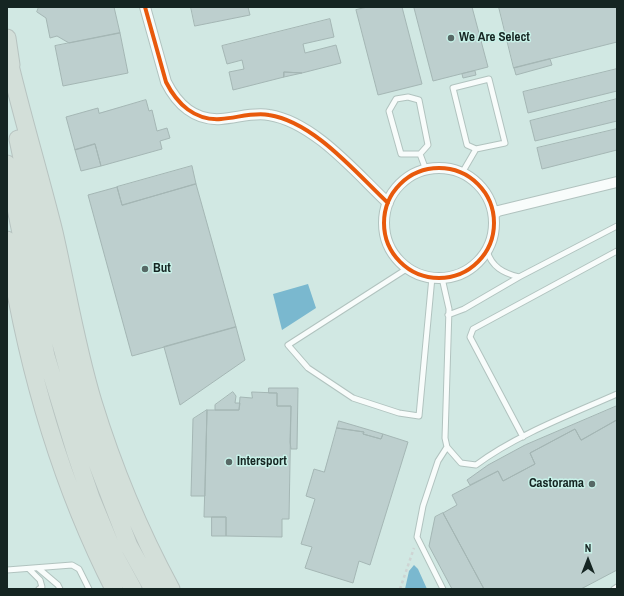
<!DOCTYPE html>
<style>
body{margin:0}
#map{position:relative;width:624px;height:596px;overflow:hidden;background:#d1e8e3;font-family:"Archivo Narrow",sans-serif}
canvas{display:block}
.frame{position:absolute;inset:0;border:8px solid #152522;pointer-events:none}
.north{position:absolute;left:568px;top:540px;width:40px;height:40px;-webkit-text-stroke:3px #c8f1e8;paint-order:stroke;rotate:0deg;font-size:11px;font-weight:700;line-height:16px;text-align:center;color:#152522}
.north::after{content:'';display:block;margin:auto;width:14px;height:18px;background:#152522;clip-path:polygon(50% 0,100% 100%,50% 72%,0 100%)}
</style>
<div id="map">
<canvas width="624" height="596"></canvas>
<div class="frame"></div>
<div class="north">N</div>
</div>
<script>
const context = document.querySelector('canvas').getContext('2d');
context.lineJoin = 'round';
function fill(path, color) { context.fillStyle = color; context.fill(path, 'evenodd'); }
function strokePath(path, color, width, dash) { context.strokeStyle = color; context.lineWidth = width; context.lineCap = dash ? 'butt' : 'round'; context.setLineDash(dash || []); context.stroke(path); }
function write(font, color, halo, rows, align = 'center') {
  context.font = font + ' "Archivo Narrow",sans-serif'; context.lineWidth = 3; context.setLineDash([]); context.textBaseline = 'middle'; context.strokeStyle = halo; context.fillStyle = color; for (const [text, x, y, turn = 0] of rows) {
    context.save(); context.translate(x, y); context.rotate((+turn || 0) * Math.PI / 180); context.textAlign = isNaN(turn) ? turn : align; if (halo) context.strokeText(text, 0, 0); context.fillText(text, 0, 0); context.restore();
  }
}
fill(new Path2D(`
 M308,284l8,24 -34,22 -9,-36z
 M414,565l4,4 9,20h-22l4,-18z`), '#7ab8cf');
const building = new Path2D(`
 M39,7h75l6,26 -51,10 -12,-7 -7,2 -4,-20 -9,-6z
 M191,7h57l2,8 -55,11z
 M368,7h34l20,77 -44,11 -22,-85z
 M419,7h53l16,60 -55,14 -19,-73z
 M499,7h118v35l-103,26z
 M330,19l4,18 -31,7 2,9 31,-8 5,18 -39,10 -18,-1v5l-51,13 -4,-18 15,-3 -2,-9 -15,4 -5,-18z
 M120,33l8,40 -65,13 -8,-40z
 M550,59l2,6 -36,10 -2,-7z
 M617,69v22l-89,22 -5,-21z
 M475,71l1,4 -13,3 -1,-4z
 M284,72l18,1 -18,4z
 M617,99v22l-82,20 -5,-20z
 M146,100l3,11 3,-1 5,21 10,-3 3,10 -10,3 2,8 -61,17 -6,-22 -20,6 -9,-33 32,-9 1,5z
 M617,129v21l-75,19 -5,-21z
 M95,144l6,22 -20,5 -6,-21z
 M192,166l4,18 -74,21 -5,-18z
 M196,184l40,143 -104,29 -44,-161 29,-8 5,18z
 M236,327l9,33 -65,45 -16,-58z
 M269,388h29l-1,61h-6l-1,-7 1,-36h-14v-13h-8z
 M233,392l3,4 -1,7h5l-1,7h-24v-5z
 M252,392l25,1v13h14l-2,113h-7v18l-56,-1v-19h-22l3,-107h32l1,-13 12,1z
 M617,406v14l-36,20 -6,-11 -45,24 5,11 -32,17 -5,-10 -28,14 -3,-5 21,-15 37,-20z
 M207,410l-2,86h-14l2,-77z
 M617,420v150l-36,19h-97l-41,-76 14,-8 -5,-10 46,-24 5,10 32,-17 -5,-11 45,-24 6,11z
 M339,421l44,13 -2,5 -18,-5 1,-2 -27,-4z
 M337,428l27,4 -1,2 18,5 2,-5 25,8 -38,123 -11,-4 -6,22 -48,-15 7,-21 -11,-3 14,-45 -9,-3 8,-27 10,3z
 M443,513l41,76h-32l-23,-43 6,-29z
 M212,517h14v19h-14z`);
fill(building, '#bdcfce');
strokePath(building, '#a4b6b4', 1);
const service = new Path2D(`
 M420,154h-19l-12,-43 7,-12 12,-2 11,3 9,45 -8,9 6,16
 M462,173l14,-24 29,-6 -16,-64 -36,9 14,57 9,4
 M487,251c5,16 16,22 32,26l98,-51
 M408,268l-120,77 20,23 45,30 46,15 20,3 13,-139
 M442,278l7,31 -4,129 2,9 14,16 15,2c40,-30 96,-51 141,-71
 M448,315l16,-6 55,-32
 M523,437l-53,-100 3,-8 144,-78
 M38,568l20,17 2,4
 M29,569l11,11 2,7 -3,2
 M7,570l65,-5 7,4 10,20
 M443,589l-26,-52 6,-31 15,-45 9,-14
 M614,589l3,-2`);
const minor = new Path2D(`
 M145,7l21,75c11,22 29,39 55,37 16,-1 32,-7 48,-4 45,7 87,58 119,88
 M384 223a55 55 0 1 1 110 0a55 55 0 1 1-110 0Z
 M494,214l4,-3 119,-29`);
const trunk = new Path2D(`
 M7,38l4,27
 M7,53c14,60 32,119 47,179 13,57 22,114 39,170 20,65 46,128 78,187
 M18,139l42,201 17,63 15,47 37,96 24,43
 M7,164l39,192 30,98 15,44 24,58 18,33
 M7,240c18,120 52,241 107,349`);
strokePath(service, '#b1c3bf', 7);
strokePath(minor, '#b1c3bf', 12);
strokePath(trunk, '#b7c3c0', 19);
strokePath(new Path2D(`
 M400,589l14,-41`), '#ced4d3', 2.5, [3, 3]);
strokePath(service, '#f8fcfb', 5);
strokePath(minor, '#f8fcfb', 10);
strokePath(trunk, '#d3dfd9', 17);
strokePath(new Path2D(`
 M145,7l21,75c11,22 29,39 55,37 16,-1 32,-7 48,-4 45,7 87,58 119,88
 M384 223a55 55 0 1 1 110 0a55 55 0 1 1-110 0Z`), '#e8590c', 4);
for (const [x, y, r, color] of [
 [451,38,4,"#576966"],
 [145,269,4,"#576966"],
 [229,462,4,"#576966"],
 [592,484,4,"#576966"]
]) { const dot = new Path2D(); dot.arc(x, y, r, 0, 2 * Math.PI); context.fillStyle = color; context.fill(dot); strokePath(dot, '#c8f1e8', 1.5); }
write('bold 13px', '#152522', '#c8f1e8', [
 ["We Are Select",459,38],
 ["But",153,269],
 ["Intersport",237,462],
 ["Castorama",584,484,"right"]
], 'left');
</script>
